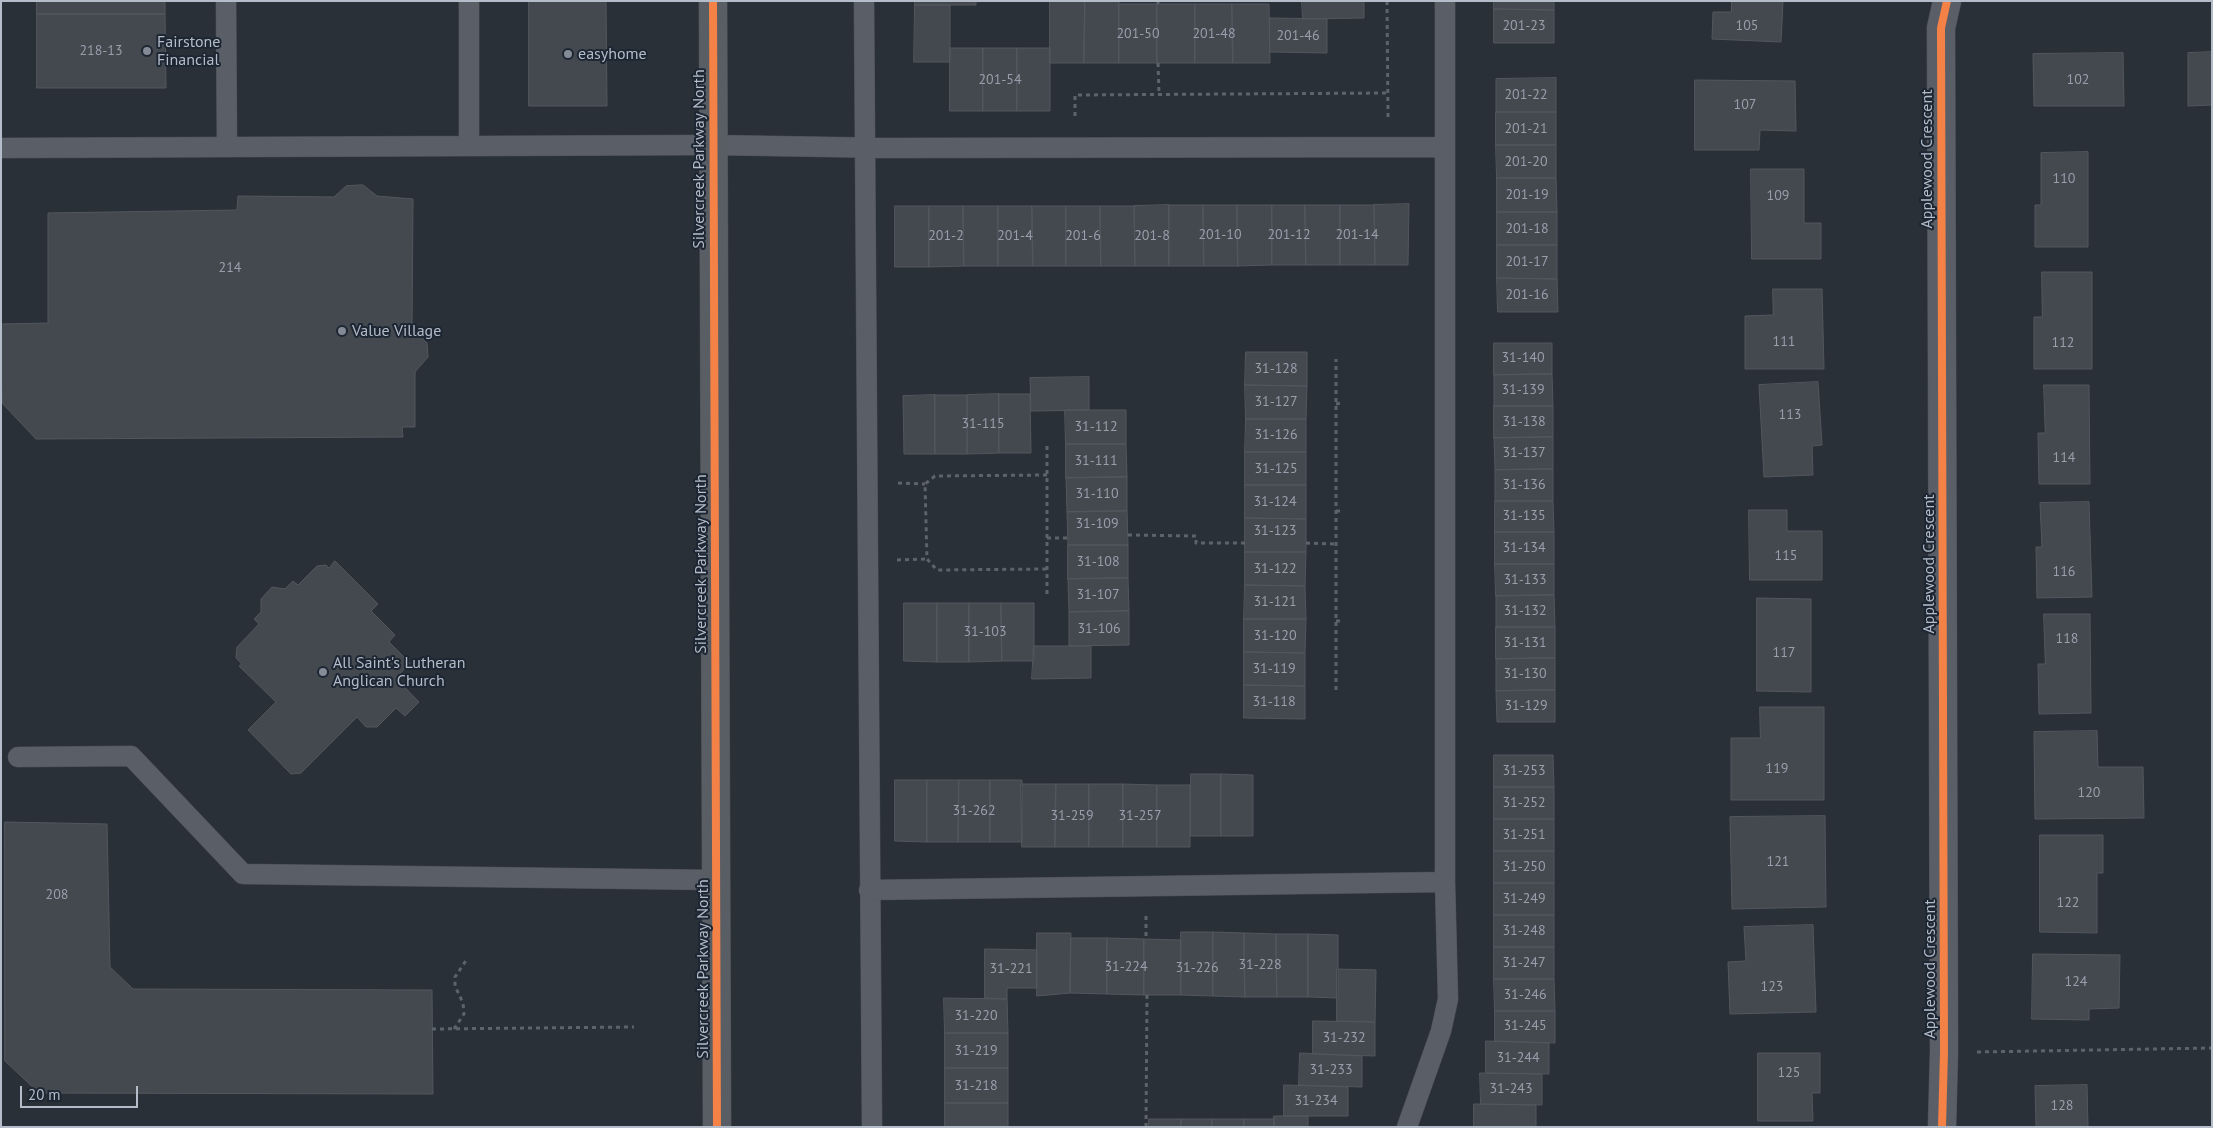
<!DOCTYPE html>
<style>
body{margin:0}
#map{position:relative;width:2213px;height:1128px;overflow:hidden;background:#2a3038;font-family:"PT Sans",sans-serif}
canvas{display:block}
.frame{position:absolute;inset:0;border:2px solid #b4bcc9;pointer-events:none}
.scale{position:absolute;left:20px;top:1086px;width:118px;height:22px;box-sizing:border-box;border:2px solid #b4bcc9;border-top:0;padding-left:6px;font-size:15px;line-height:18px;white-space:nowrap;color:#b4bcc9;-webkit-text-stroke:4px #1d2633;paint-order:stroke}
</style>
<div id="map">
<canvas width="2213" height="1128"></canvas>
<div class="frame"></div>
<div class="scale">20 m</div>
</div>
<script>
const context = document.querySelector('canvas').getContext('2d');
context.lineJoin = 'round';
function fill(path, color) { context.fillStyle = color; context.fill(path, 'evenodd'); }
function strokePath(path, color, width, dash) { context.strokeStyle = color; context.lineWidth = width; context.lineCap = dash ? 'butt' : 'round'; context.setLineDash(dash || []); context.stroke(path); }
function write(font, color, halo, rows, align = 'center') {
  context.font = font + ' "PT Sans",sans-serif'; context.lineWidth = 4; context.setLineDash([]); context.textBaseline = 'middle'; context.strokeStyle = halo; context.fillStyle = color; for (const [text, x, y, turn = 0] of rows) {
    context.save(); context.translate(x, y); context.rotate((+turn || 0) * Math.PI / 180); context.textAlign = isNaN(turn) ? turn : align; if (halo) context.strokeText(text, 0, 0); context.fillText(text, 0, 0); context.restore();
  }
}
const building = new Path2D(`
 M37,1h128v13h-128z
 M529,1h77l1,105h-78z
 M915,1h61v4h-61z
 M1050,1h35l-1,62h-34z
 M1085,1h34v62h-35z
 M1302,1h62v17l-61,1z
 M1494,1h60v9l-60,-1z
 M1732,1h51l-2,41 -69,-3 1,-27h18z
 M1119,4h38v59h-38z
 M1157,4h38v59h-38z
 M1195,4h37l1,59h-38z
 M1232,4h37l1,59h-37z
 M915,5h35v57h-36z
 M1494,9l60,1v33h-60z
 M37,14h128l1,74h-129z
 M1270,18l57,1v34l-57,-1z
 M950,48h33v63h-33z
 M983,48h34v63h-34z
 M1017,48h33v63h-33z
 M2212,52v53l-24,1v-53z
 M2123,53l1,53h-90l-1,-52z
 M1556,78v34h-60v-33z
 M1695,80l100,1 1,50 -36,-1 -1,20h-64z
 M1496,112h60v33h-60z
 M1496,145h60v33h-59z
 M2088,152v95h-53v-42h6v-52z
 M1751,169h53v54h17v36h-69z
 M1497,178h59l1,34h-60z
 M363,185l14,11 36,3 -1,128 15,16 1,14 -13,15v55h-13l1,10 -367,2 -34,-36 -1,-79 47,-1v-110l189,-3 1,-14 96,1 12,-11z
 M1409,204l-1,61h-33l-1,-60z
 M1169,205h34l1,61h-35z
 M1169,205v61h-34l-1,-60z
 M1203,205h34l1,61h-34z
 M1237,205h35v60l-34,1z
 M1272,205h33l1,60h-34z
 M1305,205h35v60h-34z
 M1340,205h34l1,60h-35z
 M895,206h34v61h-34z
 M929,206h34l1,60 -35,1z
 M963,206h35v60h-34z
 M998,206h34l1,60h-35z
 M1032,206h34v60h-33z
 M1066,206h34l1,60h-35z
 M1100,206h34l1,60h-34z
 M1497,212h60v33h-60z
 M1497,245h60v34l-60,-1z
 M2042,272h50v97h-58v-52h8z
 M1497,278l60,1 1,33h-60z
 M1773,289h49l2,80h-79v-53l28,-1z
 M1494,343h58v31l-58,1z
 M1246,352h61v34l-62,-1z
 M1552,374l1,32h-59v-31z
 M1089,377v33l-58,1 -1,-33z
 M1818,382l4,63 -10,1 1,29 -49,2 -5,-92z
 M1245,385l62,1 -1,33h-60z
 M2044,385h45l1,99h-51l-1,-51h7z
 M999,394v59l-32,1v-59z
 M999,394h31l1,59h-32z
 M935,395h32v59h-32z
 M935,395v59h-31l-1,-58z
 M1494,406h59v31l-59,1z
 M1065,410h61v34h-60z
 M1246,419h60v33h-61z
 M1553,437v32l-58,1 -1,-32z
 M1066,444h60l1,33 -61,1z
 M1245,452h61v33h-61z
 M1553,469v32h-58v-31z
 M1127,477v34l-60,1 -1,-34z
 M1245,485h61v34l-61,-1z
 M1495,501h58l1,31h-59z
 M2089,502l3,95 -55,1 -1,-51h6l-2,-44z
 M1749,510h38v21h35v49h-72z
 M1127,511l1,34h-60l-1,-33z
 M1245,518l61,1v33h-61z
 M1495,532h59v32h-59z
 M1068,545h60v33l-60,1z
 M1245,552h61l-1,34 -60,-1z
 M335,561l43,43 -7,7 24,24 -6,7 21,21 -14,15 23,24 -14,14 -9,-8 -19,19h-11l-9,-10 -56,56 -10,1 -43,-44 28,-28 -37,-36 3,-2 -6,-6 1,-11 22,-23 -5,-5 7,-7v-13l11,-12 13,2 8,-8 5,4 19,-19 9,-1 3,3z
 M1495,564h59v31l-58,1z
 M1128,578l1,33 -60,1 -1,-33z
 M1245,585l60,1 1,33h-62z
 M1554,595l1,32h-59v-31z
 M1757,598l54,1v93l-54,-1z
 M904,603h33v59l-33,-1z
 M937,603h32v59h-32z
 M969,603h32l1,58 -33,1z
 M1001,603h33v58h-32z
 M1129,611v34l-60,1v-34z
 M2044,614h46l1,99 -52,1 -1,-50h7z
 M1244,619h62l-1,34 -61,-1z
 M1496,627h59v31l-59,1z
 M1034,646h57v32l-59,1z
 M1244,652l61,1v33l-61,-1z
 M1555,658v32l-59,1v-32z
 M1244,685l61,1v33l-61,-1z
 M1555,690v32h-58l-1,-31z
 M1760,707h64v93h-93v-62h29z
 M2097,731l1,36h45l1,51 -109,1 -1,-87z
 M1494,755h59l1,32h-60z
 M1191,774h30v62h-30z
 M1221,774l32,1v61h-32z
 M895,780h32v62l-32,-1z
 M927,780h32l-1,62h-31z
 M959,780h31v62h-32z
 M990,780h32v62h-32z
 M1021,784h35l-1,63h-33z
 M1056,784h33v63h-34z
 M1089,784h34v63h-34z
 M1123,784l34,1v62h-34z
 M1157,785h33v62h-33z
 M1494,787h60v32h-60z
 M1825,816l1,91 -94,2 -2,-92z
 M1494,819h60v32h-60z
 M5,822l102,2 3,143 23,22 299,1 1,104 -394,-1 -34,-32z
 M2040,835h63v38h-6v60l-57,-1z
 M1494,851h60v32h-60z
 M1494,883h60v32h-60z
 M1494,915h60v32h-60z
 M1813,925l3,87 -86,2 -2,-52 18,-1 -2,-34z
 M1181,932h32v64l-32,-1z
 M1213,932l31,1 1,64 -32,-1z
 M1037,933h34l-1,60 -33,3z
 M1244,933l32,1 1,63h-32z
 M1276,934h32v63h-31z
 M1308,934l30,1v63l-30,-1z
 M1071,938h36v56l-37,-1z
 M1107,938l37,1v56l-37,-1z
 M1144,939l37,1v55h-37z
 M1494,947h60v32h-60z
 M985,949l52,1v38h-30v11l-22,-1z
 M2033,954l87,1 -1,53 -30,1v11l-57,-1z
 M1337,969l39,1 -1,52 -38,-1z
 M1494,979h60l1,32h-60z
 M944,998l63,1 1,34h-63z
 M1495,1011h60v32l-60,-2z
 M1313,1021l62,1v34l-62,-2z
 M945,1033h63v35h-63z
 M1486,1041l63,2v31l-63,-1z
 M1300,1053l62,3v31l-63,-2z
 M1758,1053h62v40h-8l1,28h-55z
 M945,1068h63v35h-63z
 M1480,1073l62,1v31l-61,-1z
 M1284,1085l64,2v29h-64z
 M2087,1085l1,42h-52l-1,-41z
 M945,1103h63v24h-63z
 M1474,1104l62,1v22h-62z
 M1274,1116h34v11h-34z
 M1149,1119h32v8h-32z
 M1181,1119h31v8h-31z
 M1212,1119h32v8h-32z
 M1244,1119h31l-1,8h-30z`);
fill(building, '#444950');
strokePath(building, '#52575f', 1);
const lane = new Path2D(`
 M226,1l1,146
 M469,1v145
 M864,1l8,1126
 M1,148l712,-3 176,3 556,-1
 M18,757l113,-1 112,118 473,6
 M869,890l576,-8
 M1407,1127l34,-96 7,-32 -3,-117v-881`);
const street = new Path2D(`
 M1942,1127l2,-75 -3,-1024 6,-27`);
const secondary = new Path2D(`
 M713,1l4,1126`);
strokePath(lane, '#484c53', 21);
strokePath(street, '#484c53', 29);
strokePath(secondary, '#484c53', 29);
strokePath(new Path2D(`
 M1158,1v3
 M1387,1l1,116
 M1158,63l1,31
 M1075,116v-21l313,-2
 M1336,404l6,-1
 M1047,446v148
 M1047,475l-112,1 -10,8 2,75 10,11 110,-1
 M898,483l27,1
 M1336,511h7
 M1128,535l68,1v7h49
 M1047,538h21
 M1306,543l30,1
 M897,560l30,-1
 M1336,621h7
 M1336,690v-331
 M1146,916v23
 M432,1029l202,-2
 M454,1029l10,-15 -1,-11 -8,-17v-9l12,-18
 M1977,1052l235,-4
 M1146,1127l1,-132`), '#5d636a', 3, [4, 4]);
strokePath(lane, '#5a5e66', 20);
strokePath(street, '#5a5e66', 28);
strokePath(secondary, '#595d64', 28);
strokePath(new Path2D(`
 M713,1l4,1126
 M1942,1127l2,-75 -3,-1024 6,-27`), '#f48246', 8);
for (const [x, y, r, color] of [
 [147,51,5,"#848b96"],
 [568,54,5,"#848b96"],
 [342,331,5,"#848b96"],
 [323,672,5,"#848b96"]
]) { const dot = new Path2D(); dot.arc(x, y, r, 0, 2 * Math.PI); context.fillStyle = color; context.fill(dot); strokePath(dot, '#1d2633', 2); }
write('14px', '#989fab', null, [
 ["201-23",1524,26],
 ["105",1747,26],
 ["201-50",1138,34],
 ["201-48",1214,34],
 ["201-46",1298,36],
 ["218-13",101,51],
 ["201-54",1000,80],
 ["102",2078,80],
 ["201-22",1526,95],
 ["107",1745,105],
 ["201-21",1526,129],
 ["201-20",1526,162],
 ["110",2064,179],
 ["201-19",1527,195],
 ["109",1778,196],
 ["201-18",1527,229],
 ["201-10",1220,235],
 ["201-12",1289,235],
 ["201-14",1357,235],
 ["201-2",946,236],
 ["201-4",1015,236],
 ["201-6",1083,236],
 ["201-8",1152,236],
 ["201-17",1527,262],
 ["214",230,268],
 ["201-16",1527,295],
 ["111",1784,342],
 ["112",2063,343],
 ["31-140",1523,358],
 ["31-128",1276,369],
 ["31-139",1523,390],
 ["31-127",1276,402],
 ["113",1790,415],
 ["31-138",1524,422],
 ["31-115",983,424],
 ["31-112",1096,427],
 ["31-126",1276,435],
 ["31-137",1524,453],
 ["114",2064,458],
 ["31-111",1096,461],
 ["31-125",1276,469],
 ["31-136",1524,485],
 ["31-110",1097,494],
 ["31-124",1275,502],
 ["31-135",1524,516],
 ["31-109",1097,524],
 ["31-123",1275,531],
 ["31-134",1524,548],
 ["115",1786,556],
 ["31-108",1098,562],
 ["31-122",1275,569],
 ["116",2064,572],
 ["31-133",1525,580],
 ["31-107",1098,595],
 ["31-121",1275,602],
 ["31-132",1525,611],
 ["31-106",1099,629],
 ["31-103",985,632],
 ["31-120",1275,636],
 ["118",2067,639],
 ["31-131",1525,643],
 ["117",1784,653],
 ["31-119",1274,669],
 ["31-130",1525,674],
 ["31-118",1274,702],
 ["31-129",1526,706],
 ["119",1777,769],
 ["31-253",1524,771],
 ["120",2089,793],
 ["31-252",1524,803],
 ["31-262",974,811],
 ["31-259",1072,816],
 ["31-257",1140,816],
 ["31-251",1524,835],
 ["121",1778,862],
 ["31-250",1524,867],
 ["208",57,895],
 ["31-249",1524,899],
 ["122",2068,903],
 ["31-248",1524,931],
 ["31-247",1524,963],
 ["31-228",1260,965],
 ["31-224",1126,967],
 ["31-226",1197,968],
 ["31-221",1011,969],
 ["124",2076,982],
 ["123",1772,987],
 ["31-246",1525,995],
 ["31-220",976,1016],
 ["31-245",1525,1026],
 ["31-232",1344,1038],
 ["31-219",976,1051],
 ["31-244",1518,1058],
 ["31-233",1331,1070],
 ["125",1789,1073],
 ["31-218",976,1086],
 ["31-243",1511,1089],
 ["31-234",1316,1101],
 ["128",2062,1106]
]);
write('16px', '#b4bcc9', '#1d2633', [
 ["Fairstone",157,42],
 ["Financial",157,60],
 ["easyhome",578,54],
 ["Value Village",352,331],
 ["All Saint's Lutheran",333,663],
 ["Anglican Church",333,681]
], 'left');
write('16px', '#b4bcc9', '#1d2633', [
 ["Silvercreek Parkway North",699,159,-90],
 ["Applewood Crescent",1927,159,-90],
 ["Silvercreek Parkway North",701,564,-90],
 ["Applewood Crescent",1929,564,-90],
 ["Silvercreek Parkway North",703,969,-90],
 ["Applewood Crescent",1930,969,-90]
]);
</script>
